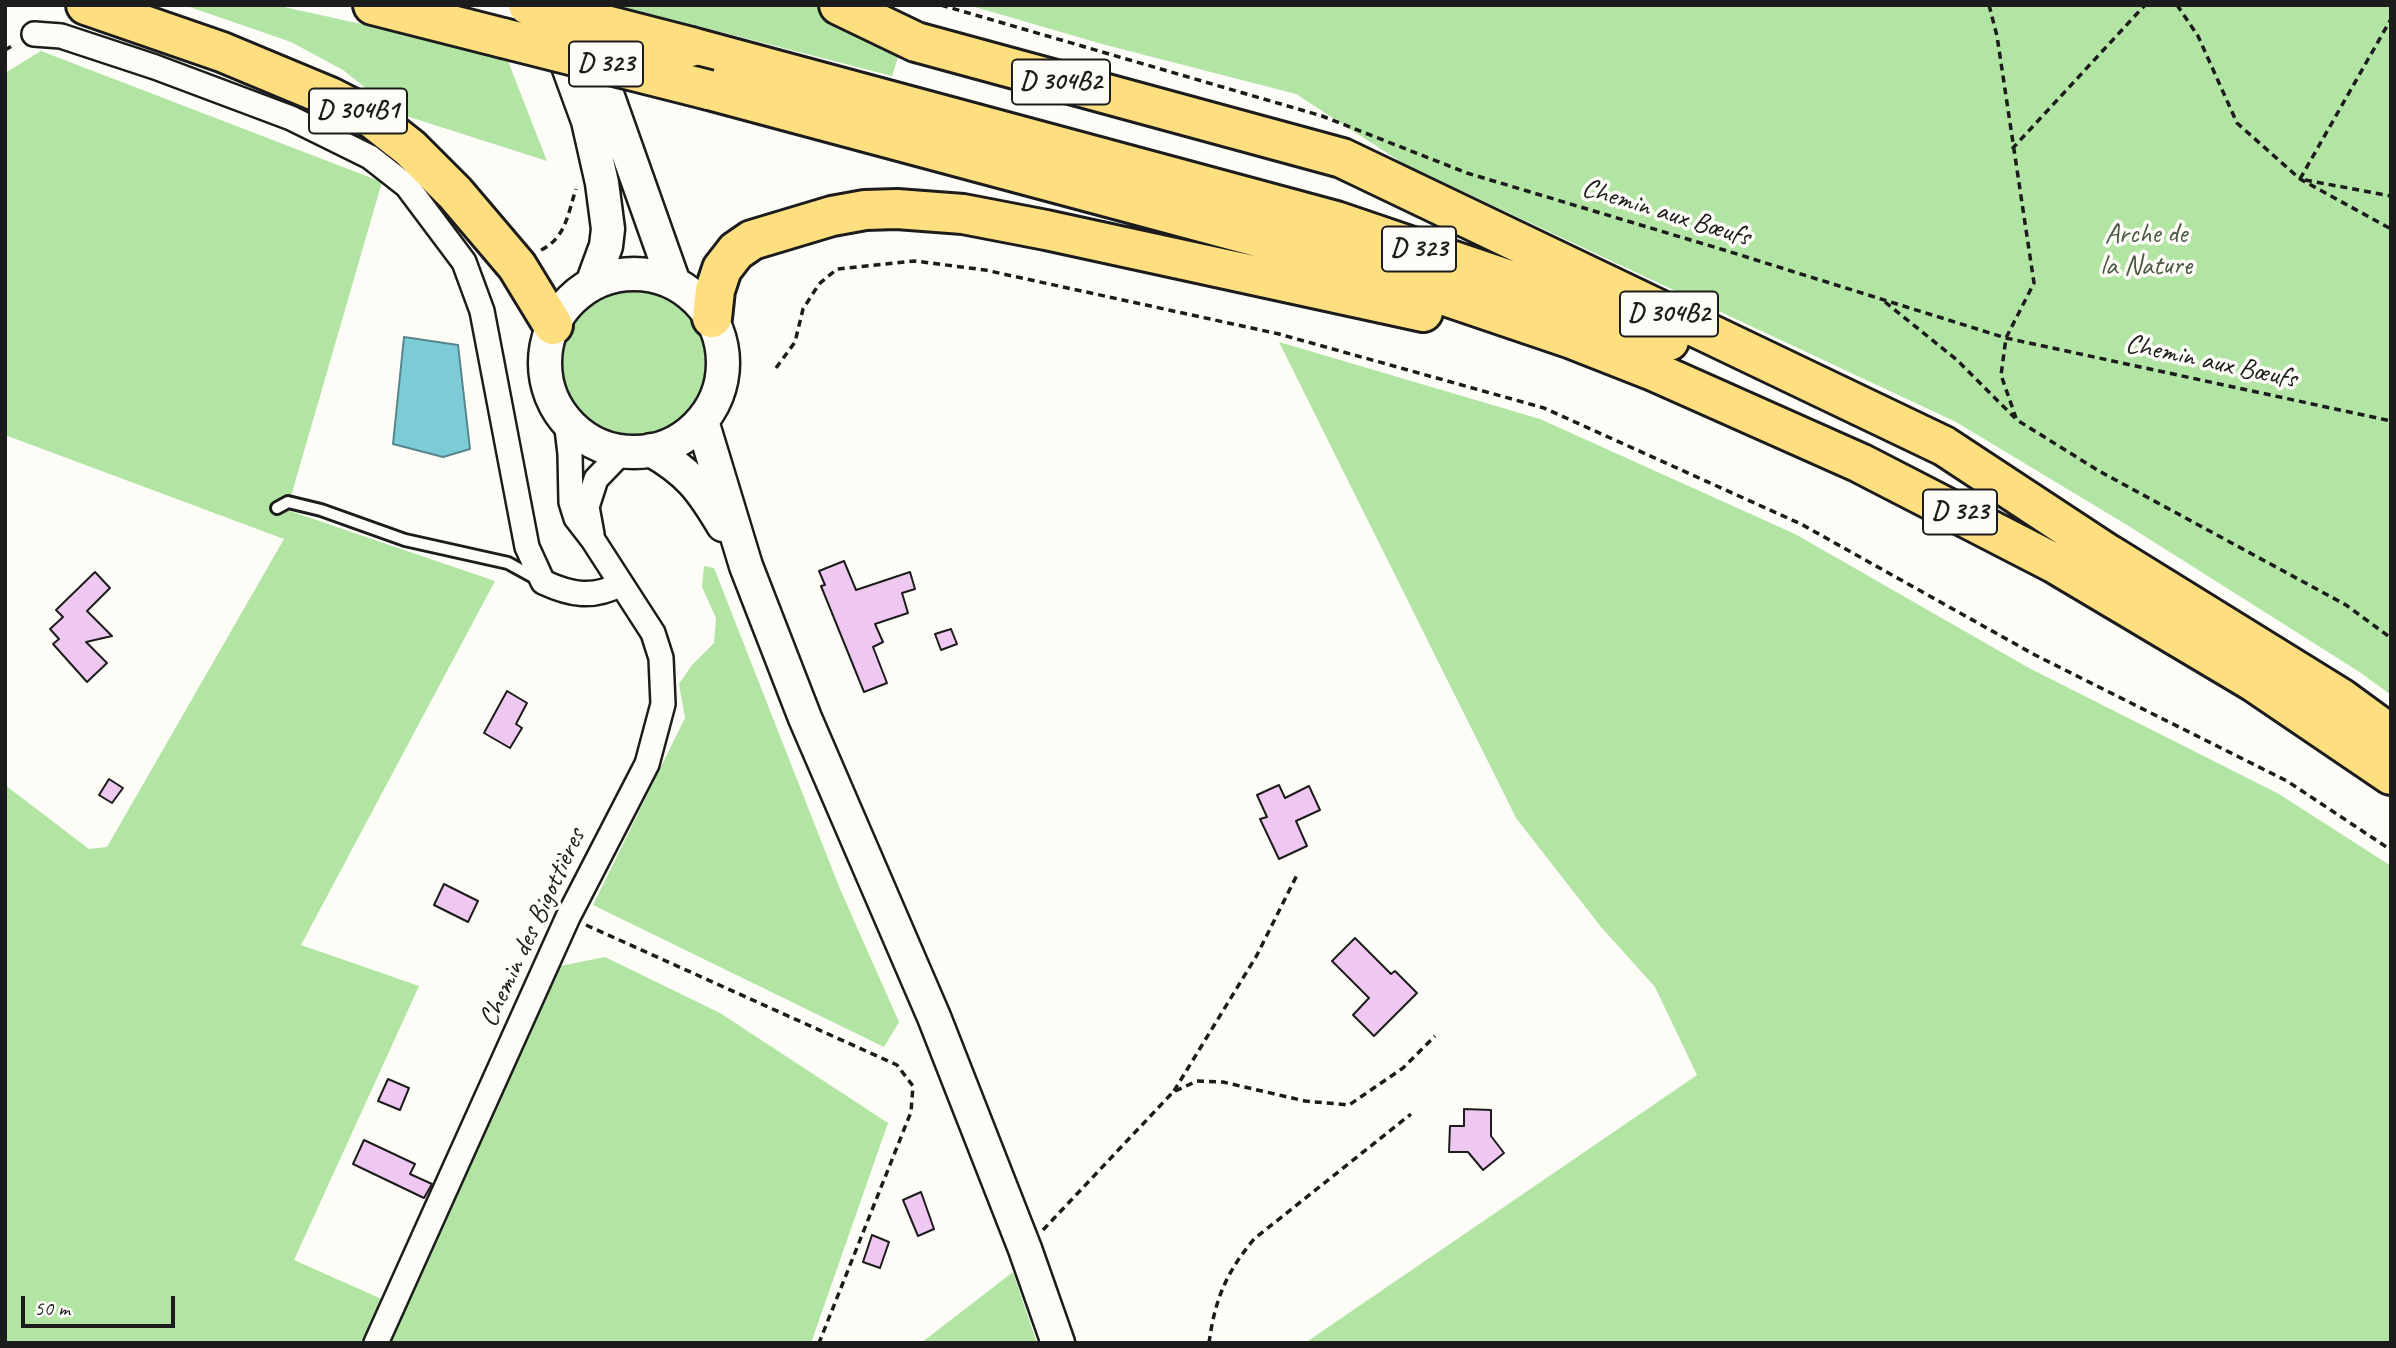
<!DOCTYPE html>
<meta charset="utf-8">
<style>
body{margin:0}
#map{position:relative;width:2396px;height:1348px;overflow:hidden;background:#fdfcf7;font-family:Caveat,sans-serif}
canvas{display:block}
.frame{position:absolute;inset:0;border:7px solid #1c1c1c;pointer-events:none}
.scale{position:absolute;left:21px;top:1296px;width:154px;height:32px;box-sizing:border-box;border:4px solid #1c1c1c;border-top:0;padding-left:9px;font-size:21px;line-height:24px;white-space:nowrap;color:#1c1c1c;-webkit-text-stroke:5px #fdfcf7;paint-order:stroke}
</style>
<div id="map">
<canvas width="2396" height="1348"></canvas>
<div class="frame"></div>
<div class="scale">50 m</div>
</div>
<script>
const context = document.querySelector('canvas').getContext('2d');
context.lineJoin = 'round';
function fill(path, color) { context.fillStyle = color; context.fill(path, 'evenodd'); }
function strokePath(path, color, width, dash) { context.strokeStyle = color; context.lineWidth = width; context.lineCap = dash ? 'butt' : 'round'; context.setLineDash(dash || []); context.stroke(path); }
function write(font, color, halo, rows, align = 'center') {
  context.font = font + ' Caveat,sans-serif'; context.lineWidth = 7; context.setLineDash([]); context.textBaseline = 'middle'; context.strokeStyle = halo; context.fillStyle = color; for (const [text, x, y, turn = 0] of rows) {
    context.save(); context.translate(x, y); context.rotate((+turn || 0) * Math.PI / 180); context.textAlign = isNaN(turn) ? turn : align; if (halo) context.strokeText(text, 0, 0); context.fillText(text, 0, 0); context.restore();
  }
}
fill(new Path2D(`
 M184,5h91l231,51 41,105 -150,-48 -54,-43 -52,-28z
 M616,5h204l79,49 -7,22z
 M968,5h1423v690l-30,-22 -234,-148 -171,-103 -552,-258 -108,-70 -194,-50z
 M41,51l341,131 -95,328 208,71 -194,364 118,41 -125,274 92,41 -20,42h-361v-558l84,64 18,-2 177,-308 -279,-104v-362z
 M561 361a73 73 0 1 1 146 0a73 73 0 1 1-146 0Z
 M1279,342l261,77 255,115 234,134 250,126 112,72v477h-1086l392,-268 -42,-88 -54,-60 -85,-109z
 M704,566l10,2 126,321 59,133 -15,25 -291,-142 92,-187 -6,-34 13,-19 22,-22 2,-25 -14,-31z
 M605,957l115,56 168,110 -77,220h-425l174,-377z
 M1013,1272l24,71h-116z`), '#b2e4a4');
const water = new Path2D(`
 M404,337l54,8 12,104 -27,8 -50,-13z`);
fill(water, '#7cccd7');
strokePath(water, '#56868c', 2);
const building = new Path2D(`
 M844,561l12,29 54,-18 5,17 -13,4 6,20 -33,11 8,18 -10,5 14,36 -23,9 -43,-106 4,-1 -6,-14z
 M95,572l15,16 -23,23 25,25 -26,6 21,21 -20,19 -34,-38 6,-5 -9,-10 13,-12 -7,-7z
 M951,629l6,15 -16,6 -6,-16z
 M507,691l20,12 -11,21 6,4 -12,20 -26,-15z
 M109,779l14,9 -11,15 -13,-8z
 M1279,785l6,13 24,-12 11,24 -24,11 11,25 -28,13 -19,-40 7,-2 -10,-22z
 M444,884l34,17 -10,21 -34,-17z
 M1355,938l36,36 4,-3 22,22 -43,43 -21,-21 16,-17 -37,-37z
 M388,1079l21,9 -9,22 -22,-9z
 M1464,1109l27,1v26l13,17 -21,17 -15,-18h-19l1,-26h14z
 M364,1140l51,24 -5,10 22,10 -8,14 -71,-34z
 M921,1192l13,37 -16,7 -15,-36z
 M872,1235l17,7 -9,26 -17,-6z`);
fill(building, '#efc8f1');
strokePath(building, '#1c1c1c', 2);
const lane = new Path2D(`
 M277,508l11,-6 33,8 84,30 103,23 31,17`);
const street = new Path2D(`
 M34,34l27,2 94,31 136,51 79,39 37,29 57,76 18,49 45,236 16,35c28,13 50,17 78,2
 M592,534l-5,-27 9,-28 27,-28
 M376,1343l192,-426 79,-153 16,-60 -2,-46 -8,-25 -60,-93 -17,-22 -5,-16 -1,-48 -4,-34`);
const secondary = new Path2D(`
 M557,36l31,85 14,62 6,46 -2,17 -14,38
 M589,43l85,240
 M545 363a89 89 0 1 1 178 0a89 89 0 1 1-178 0Z
 M702,421l44,145 59,152 129,299 91,232 33,94
 M651,450c38,22 50,38 72,75`);
const highway = new Path2D(`
 M86,5l136,47 108,45 43,22 37,29 45,45 62,73 36,59
 M373,5l130,33
 M839,5l77,37 426,116 602,288 164,108 234,145 49,36
 M691,47l645,174 250,85 83,35
 M709,90l615,165 248,84 79,31 209,93 194,100 200,119 137,93
 M712,318l3,-28 7,-21 14,-18 16,-11 80,-24 33,-6 32,-1 66,5 83,16 377,82`);
strokePath(lane, '#1c1c1c', 16);
strokePath(street, '#1c1c1c', 28);
strokePath(secondary, '#1c1c1c', 37);
strokePath(highway, '#1c1c1c', 44);
strokePath(new Path2D(`
 M941,5l381,111 145,57 257,77 282,88 385,83
 M1989,5l8,31 37,247 -28,55 -5,37 15,43
 M2177,5l21,31 39,87 63,56 91,50
 M5,50l10,-6
 M2012,149l133,-144
 M2300,179l91,-160
 M2305,180l86,16
 M541,250c25,-12 27,-37 35,-61
 M1885,302l72,58 60,60 82,51 247,134 45,33
 M776,368l19,-26 8,-33 16,-25 18,-15 78,-8 70,9 294,64 265,74 257,116 234,131 252,126 104,69
 M586,925l311,140 16,21 -2,26 -92,231
 M1174,1091l83,-136 40,-80
 M1043,1230l130,-138 24,-11 26,1 82,19 44,4 54,-37 32,-32
 M1209,1343c6,-44 17,-70 45,-104l157,-125`), '#1c1c1c', 3.5, [7, 5]);
strokePath(lane, '#fdfcf7', 10);
strokePath(street, '#fdfcf7', 23);
strokePath(secondary, '#fdfcf7', 32);
strokePath(highway, '#fedf80', 38);
const highwayBridge = new Path2D(`
 M528,5l163,42
 M503,38l206,52`);
strokePath(highwayBridge, '#1c1c1c', 44, []);
strokePath(highwayBridge, '#fedf80', 38);
for (const [x, y, w] of [
 [606,64,74],
 [1061,82,98],
 [358,111,98],
 [1419,249,74],
 [1669,314,98],
 [1960,512,74]
]) { const box = new Path2D(); box.roundRect(x - w / 2, y - 22.5, w, 45, 5); context.fillStyle = '#fdfcf7'; context.fill(box); strokePath(box, '#1c1c1c', 2); }
write('bold 26px', '#1c1c1c', null, [
 ["D 323",606,64],
 ["D 304B2",1061,82],
 ["D 304B1",358,111],
 ["D 323",1419,249],
 ["D 304B2",1669,314],
 ["D 323",1960,512]
]);
write('28px', '#1c1c1c', '#fdfcf7', [
 ["Chemin aux Bœufs",1666,213,17],
 ["Chemin aux Bœufs",2211,362,12],
 ["Chemin des Bigottières",533,928,-65]
]);
write('28px', '#495845', '#fdfcf7', [
 ["Arche de",2146,235],
 ["la Nature",2146,267]
]);
</script>
